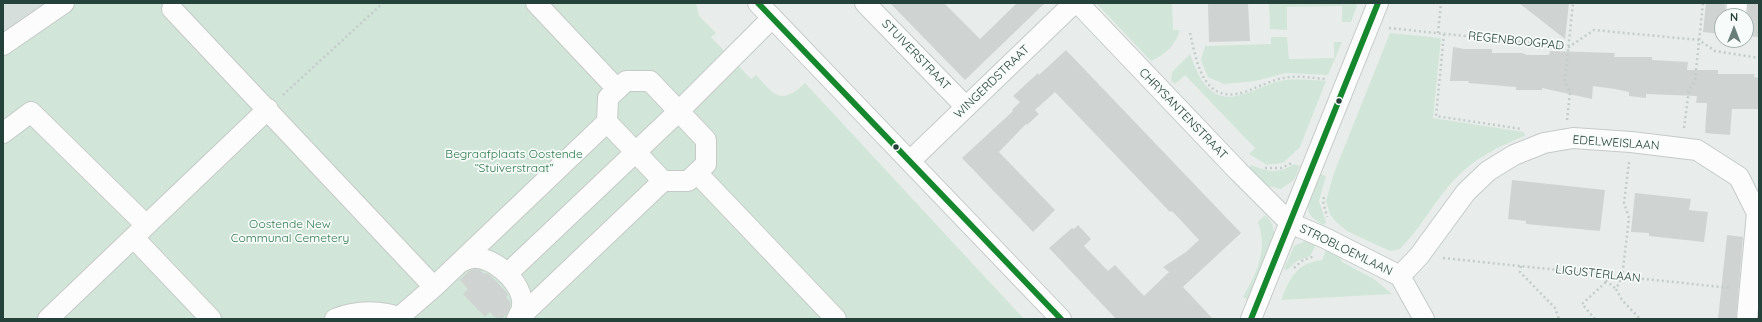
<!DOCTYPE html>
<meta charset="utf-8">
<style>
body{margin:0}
#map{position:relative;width:1762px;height:322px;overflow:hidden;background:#e8edeb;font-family:Quicksand,sans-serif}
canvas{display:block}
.frame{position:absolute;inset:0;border:4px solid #24423a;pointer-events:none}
.north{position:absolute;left:1714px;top:8px;width:40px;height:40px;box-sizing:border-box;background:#f7fbf9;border:1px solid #a3b1ad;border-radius:50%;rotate:0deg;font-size:11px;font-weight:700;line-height:16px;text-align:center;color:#24423a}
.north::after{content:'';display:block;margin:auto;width:14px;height:18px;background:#697e78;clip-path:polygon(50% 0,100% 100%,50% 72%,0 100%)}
</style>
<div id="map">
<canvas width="1762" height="322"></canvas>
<div class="frame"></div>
<div class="north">N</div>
</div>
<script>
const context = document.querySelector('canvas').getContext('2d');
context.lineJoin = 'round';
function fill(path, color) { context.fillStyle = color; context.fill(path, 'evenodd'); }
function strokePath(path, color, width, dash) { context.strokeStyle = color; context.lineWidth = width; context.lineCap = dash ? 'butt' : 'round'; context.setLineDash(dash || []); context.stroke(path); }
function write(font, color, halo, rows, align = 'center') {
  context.font = font + ' Quicksand,sans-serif'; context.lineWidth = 3.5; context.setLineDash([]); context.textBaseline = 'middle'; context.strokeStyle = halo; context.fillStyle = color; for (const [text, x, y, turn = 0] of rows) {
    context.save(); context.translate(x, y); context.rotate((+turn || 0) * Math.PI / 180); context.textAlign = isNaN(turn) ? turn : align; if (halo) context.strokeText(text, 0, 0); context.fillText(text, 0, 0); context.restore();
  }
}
fill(new Path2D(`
 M3,3h51l-51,35z`), '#d6dedb');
fill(new Path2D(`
 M54,3h642l3,13 17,17 -5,4 40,42 5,-4c18,19 24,32 49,8l219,236h-1021v-281z
 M1096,3h76l1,27h7c-5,16 -14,24 -29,31z
 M1269,3h89l-7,19h-9v-16l-55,1v23l-17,-1z
 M1390,33l51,5 -8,80 91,14 1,4c-26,10 -50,22 -70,43 -20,21 -34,49 -55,70l-10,2 -43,-20 -12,-10 -5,-7 -4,-13 8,-28z
 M1271,37h16l2,22 45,-1v-16h8l-14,33 -42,-2 -31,8 -31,3 -16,-7 -7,-17 4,-14 66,-2z
 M1190,54c10,28 22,52 57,39 13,-4 24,-11 38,-13 13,-2 27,0 41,1l-26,66 -17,16 -16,2 -18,-11 6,-6 -70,-73 -10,9 -4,-3 1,-9z
 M1294,164l6,2 -6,14 -13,9 -13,-3 -20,-18 4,-3c14,7 28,9 42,-1z
 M1320,174l6,2 -7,25 7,21 -2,3c-4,-2 -8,-4 -11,-7 -12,-10 2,-33 7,-44z
 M1265,215c6,5 8,10 9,18l-26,67 -5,-3c14,-25 25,-46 15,-75z
 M1305,241l12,2 -7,13 -13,5 -10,9 -3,-1 10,-23z
 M1327,248l12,6 3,8 32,17 18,15 -111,6c9,-22 15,-37 41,-40z`), '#d1e6d8');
fill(new Path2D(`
 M890,3h54l36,36 37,-36h28l-80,77z
 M1208,3h40l2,38 -41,1z
 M1519,3h50l-4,36z
 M1706,3h19v13h-3v18l-19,-2z
 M1748,3h11v34l-13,-1z
 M1453,47l11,2h28v4h30l5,2h22l1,-4 65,2 -1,4h38v3l36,2 -1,8h31v4h37l-1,3 5,1v31h-27l-2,26 -25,-2 2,-30h-11l1,-7 -51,-2v4l-17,-2v-4l-14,-3 -22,-3 -1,13 -50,-11v2h-26v-3l-48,-4 1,-2h-19z
 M1066,50l175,183 -58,54 30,32h-97l-67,-71 23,-20 2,1 4,-4 13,14 -7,7 24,25 7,-6 29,31 25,-24 -6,-5 23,-15 13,-12 -27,-29 -2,1 -115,-120 -20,18 4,4 -12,11 -1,-1 -27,28 56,58 -22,22 -71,-74 51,-47 -1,-1 8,-8 -7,-6 25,-23 1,2z
 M1512,180l93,10 -5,41 -74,-7v-3l-18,-2z
 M1635,193l56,6 -2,11 19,2 -4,30 -55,-6v-3l-18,-1z
 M1727,235l16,2 -7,82h-18z
 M475,269l5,1 4,4 2,-1 4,2 17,18 1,2 -2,2 4,5v5l-3,7 -6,5h-4l-7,-7 -5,5 -22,-23 5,-5 -8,-9 9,-9z`), '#cfd4d2');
const minor = new Path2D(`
 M536,3l81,86
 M758,3l303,316
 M865,3l101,104
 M1078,3l160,168 52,52 35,15 75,38 24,43
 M172,9l262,278
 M1736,16l1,-13
 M3,45l61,-42
 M3,133l28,-21 115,113
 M910,161l164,-158
 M697,173l139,146
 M134,238l77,81
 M459,263c6,-3 12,-6 18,-5 21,1 51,30 44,53 -1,2 -3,5 -4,8
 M507,274l172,-163 93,-93
 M1400,276l19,-20 47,-64 22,-21 26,-16 30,-12 29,-5 58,4 66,8 42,27 18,36 -10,106
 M402,318l2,-5 30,-26 173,-165
 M48,319l220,-210
 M335,319c21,-9 48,-9 69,0
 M518,319l145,-138h25l18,-17v-24l-56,-59h-24l-18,17 -1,24 56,59
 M1251,319l127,-316`);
strokePath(minor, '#c5cac8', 22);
strokePath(new Path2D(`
 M1389,28l180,19 25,-17 105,10 16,11 44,7
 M1190,33c7,30 13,72 55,59 13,-5 25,-11 38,-14 14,-3 30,0 43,1
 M1438,33l3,-30
 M1444,34l-8,82 86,13
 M283,95l100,-92
 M1567,120l3,-27 -5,-13 8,-77
 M1684,128l5,-38 6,-10 8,-77
 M1629,162l-5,41 5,15 -7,59 -6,12 6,11 18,19
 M1265,168h16l11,-5
 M1324,197l-1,4 4,16
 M1443,258l288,30
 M1521,266l-1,6 35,36 4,11
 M1294,268l9,-8 12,-4
 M1598,274l18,15
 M1595,319l-13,-15 24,-22`), '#c3ccca', 2.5, [2, 3]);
strokePath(minor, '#fcfcfc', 20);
strokePath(new Path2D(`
 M758,3l303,316
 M1251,319l127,-316`), '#15882e', 6);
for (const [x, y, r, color] of [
 [1339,101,3.5,"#24423a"],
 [896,147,3.5,"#24423a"]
]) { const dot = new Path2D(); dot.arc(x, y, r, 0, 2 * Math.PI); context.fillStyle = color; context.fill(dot); strokePath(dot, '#f7fbf9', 1.5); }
write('12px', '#24423a', '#f7fbf9', [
 ["REGENBOOGPAD",1516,41,6],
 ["STUIVERSTRAAT",916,55,46],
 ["WINGERDSTRAAT",992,82,-44],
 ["CHRYSANTENSTRAAT",1183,114,46],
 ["EDELWEISLAAN",1616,143,4],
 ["STROBLOEMLAAN",1346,250,26],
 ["LIGUSTERLAAN",1598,274,6]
]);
write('12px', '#2d7a4b', '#f7fbf9', [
 ["Begraafplaats Oostende",514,154],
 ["“Stuiverstraat”",514,168],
 ["Oostende New",290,224],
 ["Communal Cemetery",290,238]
]);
</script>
